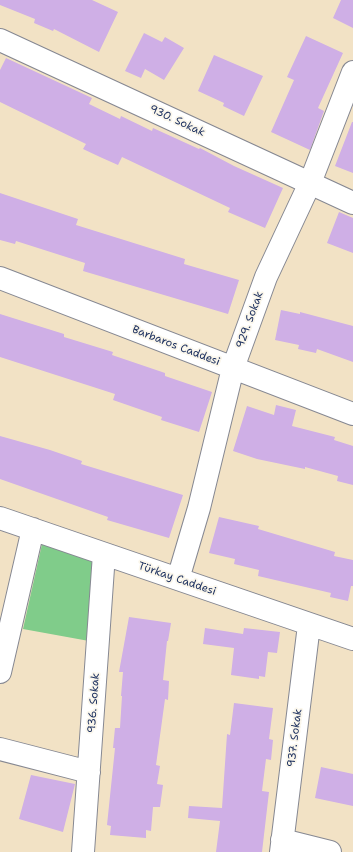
<!DOCTYPE html>
<meta charset="utf-8">
<style>
body{margin:0}
canvas{display:block;background:#f2e2c5}
</style>
<canvas width="353" height="852"></canvas>
<script>
const context = document.querySelector('canvas').getContext('2d');
context.lineJoin = 'round';
function fill(path, color) { context.fillStyle = color; context.fill(path, 'evenodd'); }
function strokePath(path, color, width, dash) { context.strokeStyle = color; context.lineWidth = width; context.lineCap = dash ? 'butt' : 'round'; context.setLineDash(dash || []); context.stroke(path); }
function write(font, color, halo, rows, align = 'center') {
  context.font = font + ' "Shantell Sans",sans-serif'; context.lineWidth = 3.5; context.setLineDash([]); context.textBaseline = 'middle'; context.strokeStyle = halo; context.fillStyle = color; for (const [text, x, y, turn = 0] of rows) {
    context.save(); context.translate(x, y); context.rotate((+turn || 0) * Math.PI / 180); context.textAlign = isNaN(turn) ? turn : align; if (halo) context.strokeText(text, 0, 0); context.fillText(text, 0, 0); context.restore();
  }
}
fill(new Path2D(`
 M42,544l53,15 -6,82 -66,-12z`), '#80cc8a');
fill(new Path2D(`
 M0,0h92l26,12 -19,40 -45,-23 -1,2 -19,-8 1,-4 -35,-14z
 M341,0h12v28l-20,-10z
 M144,33l18,9 3,-5 19,11 -20,32 -19,-11 -4,9 -16,-7z
 M306,36l37,17 -25,55 6,3 -14,39 -39,-18 23,-52 -7,-3z
 M214,55l49,21 -19,40 -21,-10 1,-3 -26,-12z
 M6,58l86,40 -3,6 31,15 1,-3 31,15 1,-3 46,21 1,-1 34,18 49,22 -18,40 -37,-16 2,-4 -108,-51 -4,8 -18,-8 -17,-8 3,-5 -86,-42v-32z
 M352,122h1v51l-18,-7z
 M0,193l78,26 -2,6 109,34 -1,5 55,16 -11,34 -145,-43 2,-8 -69,-22 -1,3 -15,-4z
 M339,212l14,6v35l-26,-10z
 M281,310l19,4v-2l53,14v36l-36,-13 -1,4 -18,-4 1,-4 -24,-5z
 M0,314l64,20v3l49,15 -1,3 53,18v3l47,16 -13,40 -38,-12 1,-3 -49,-17 2,-6 -115,-37z
 M276,405l20,5 -4,16 43,11 -1,3 19,6v39l-16,-4 1,-5 -33,-9v2l-48,-10 -24,-8 14,-45 27,9z
 M0,436l50,14 32,11 -1,3 102,31 -14,43 -62,-18 1,-3 -108,-38z
 M219,517l40,9 -1,3 77,23 -1,4 19,4v26h-2l-3,15 -18,-4 1,-4 -73,-17 1,-6 -25,-6 1,-5 -26,-6z
 M129,617l42,6 -3,18h-1l-4,39 6,1 -1,19 -3,-1 -9,66 4,1 -3,18 6,1 -3,22h-7l-2,24 -5,-1v8l-36,-3 1,-9 -4,-1 8,-77h-2l2,-20h5l2,-32h-1l2,-24h-4z
 M205,628l38,6 1,-6 36,4 -3,21 -9,-1 -3,25 -6,-1v3l-28,-4 3,-27 -31,-4z
 M234,703l39,5 -4,31 4,1 -2,20 -5,-1 -4,32 7,1 -7,60h-46l4,-31 -32,-3 1,-12 33,2 5,-74 3,1z
 M321,767l32,7v32l-38,-8z
 M31,775l44,9 -12,48 -44,-13z`), '#cfafe6');
const minor = new Path2D(`
 M0,40l353,163
 M0,278l353,136
 M0,518l353,121
 M178,579l21,-71 34,-140 33,-91 44,-94 43,-111
 M0,672l33,-143
 M0,749l89,23
 M282,840l48,12
 M83,852l21,-298
 M281,852l28,-227`);
strokePath(minor, '#868892', 24);
strokePath(minor, '#fff', 22);
write('11px', '#1b2f5e', '#fbf7ec', [
 ["930. Sokak",177,121,25],
 ["929. Sokak",250,320,-70],
 ["Barbaros Caddesi",176,346,21],
 ["Türkay Caddesi",177,579,19],
 ["936. Sokak",94,703,-86],
 ["937. Sokak",295,738,-83]
]);
</script>
